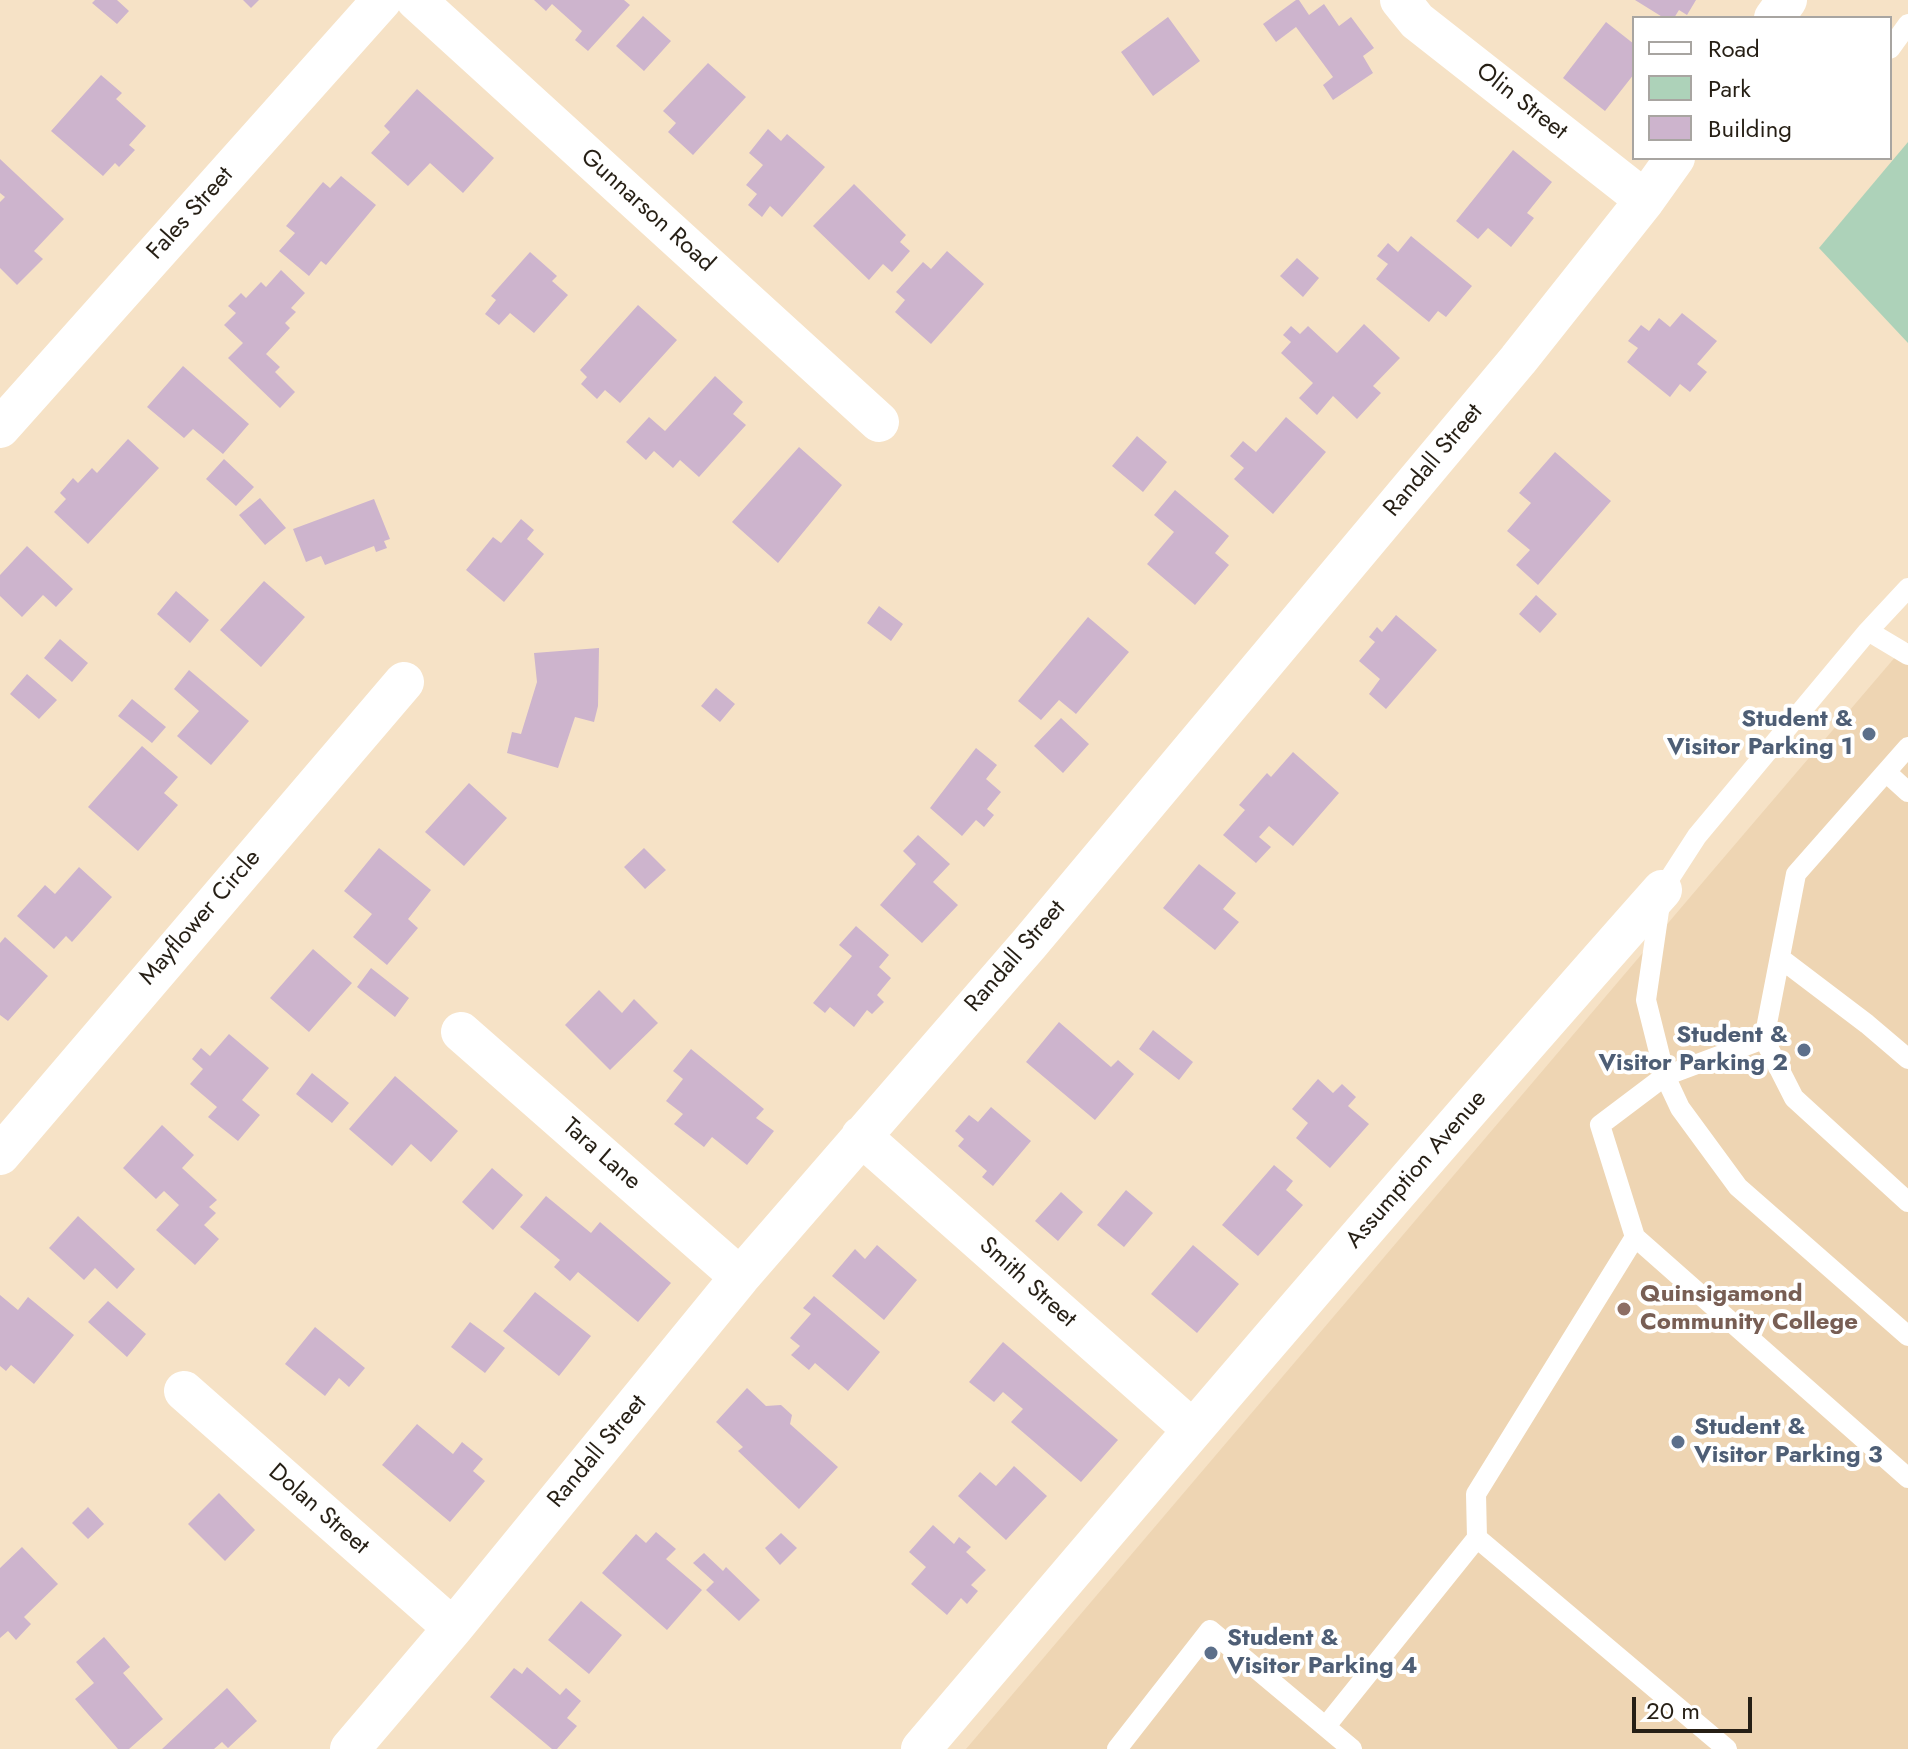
<!DOCTYPE html>
<style>
body{margin:0}
#map{position:relative;width:1908px;height:1749px;overflow:hidden;background:#f6e2c6;font-family:Jost,sans-serif}
canvas{display:block}
.legend{position:absolute;left:1632px;top:16px;width:260px;height:144px;box-sizing:border-box;background:#fff;border:2px solid #a8a5a1;margin:0;padding:10px 14px;list-style:none;font-size:24px;color:#261f15}
.legend li{display:flex;align-items:center;gap:16px;height:40px}
.legend b{width:40px;border:2px solid #a8a5a1}
.scale{position:absolute;left:1632px;top:1697px;width:120px;height:36px;box-sizing:border-box;border:4px solid #261f15;border-top:0;padding-left:10px;font-size:24px;line-height:28px;white-space:nowrap;color:#261f15;-webkit-text-stroke:6px #fff;paint-order:stroke}
</style>
<div id="map">
<canvas width="1908" height="1749"></canvas>
<ul class="legend">
<li><b style="height:10px;background:#fff"></b>Road</li>
<li><b style="height:22px;background:#add2b9"></b>Park</li>
<li><b style="height:22px;background:#cdb4cd"></b>Building</li>
</ul>
<div class="scale">20 m</div>
</div>
<script>
const context = document.querySelector('canvas').getContext('2d');
context.lineJoin = 'round';
function fill(path, color) { context.fillStyle = color; context.fill(path, 'evenodd'); }
function strokePath(path, color, width, dash) { context.strokeStyle = color; context.lineWidth = width; context.lineCap = dash ? 'butt' : 'round'; context.setLineDash(dash || []); context.stroke(path); }
function write(font, color, halo, rows, align = 'center') {
  context.font = font + ' Jost,sans-serif'; context.lineWidth = 8; context.setLineDash([]); context.textBaseline = 'middle'; context.strokeStyle = halo; context.fillStyle = color; for (const [text, x, y, turn = 0] of rows) {
    context.save(); context.translate(x, y); context.rotate((+turn || 0) * Math.PI / 180); context.textAlign = isNaN(turn) ? turn : align; if (halo) context.strokeText(text, 0, 0); context.fillText(text, 0, 0); context.restore();
  }
}
fill(new Path2D(`
 M1908,642v1107h-942l748,-880z`), '#eed5b3');
fill(new Path2D(`
 M1908,142v201l-89,-95z`), '#add2b9');
fill(new Path2D(`
 M95,0h22l12,11 -12,13 -25,-21z
 M243,0h16l-8,8z
 M534,0h90l6,5 -42,46 -13,-11 7,-9 -30,-27 -6,7z
 M1296,0h3l10,15 15,-11 15,22 12,-9 23,31 -11,8 10,17 -40,27 -10,-15 10,-8 -37,-50 -20,15 -13,-18z
 M1635,0h61l-9,15 -8,-5 -5,8h-10z
 M643,16l28,25 -27,30 -28,-25z
 M1168,17l32,44 -47,35 -32,-44z
 M1606,22l28,22v30l-29,37 -42,-33z
 M708,63l38,34 -53,58 -25,-23 8,-9 -13,-12z
 M101,75l21,18 -6,6 30,27 -17,19 6,5 -16,17 -4,-4 -12,13 -52,-45z
 M417,89l77,69 -31,35 -33,-30 -22,23 -37,-33 19,-21 -6,-6z
 M768,129l13,12 6,-7 38,33 -43,50 -12,-11 -8,11 -14,-12 9,-11 -11,-9 17,-20 -14,-12z
 M1513,150l39,32 -25,31 7,5 -23,29 -23,-19 -10,11 -22,-18z
 M0,159l64,60 -30,32 9,8 -26,26 -17,-17v-66l5,-5 -5,-4z
 M341,176l35,29 -50,60 -5,-4 -12,15 -30,-25 16,-18 -9,-7 37,-44 7,6z
 M854,184l52,51 -6,7 10,9 -18,21 -9,-8 -14,16 -56,-54z
 M1411,236l61,50 -26,31 -8,-6 -9,11 -53,-43 12,-15 -11,-8 11,-13 10,9z
 M947,251l37,33 -53,60 -36,-32 10,-12 -9,-8 27,-30 8,7z
 M530,252l27,24 -5,5 16,14 -34,38 -24,-20 -11,12 -14,-11 11,-14 -5,-4z
 M1297,258l22,20 -16,19 -23,-21z
 M281,270l24,23 -14,15 5,4 -11,11 5,5 -24,26 14,13 -5,5 20,20 -15,16 -52,-50 15,-15 -19,-18 12,-12 -8,-7 13,-13 5,5 15,-16 5,5z
 M638,305l39,35 -57,63 -15,-13 -8,9 -16,-15 6,-7 -7,-7z
 M1682,313l35,28 -20,23 10,8 -17,20 -10,-8 -10,13 -43,-35 11,-14 -10,-7 13,-16 8,6 10,-13 11,9z
 M1364,324l36,34 -27,28 8,7 -24,26 -24,-23 -16,19 -18,-17 14,-15 -32,-30 10,-11 -8,-7 8,-9 9,8 8,-8 29,27z
 M183,366l66,58 -26,30 -30,-25 -9,9 -37,-31z
 M715,376l28,26 -10,12 13,11 -47,52 -19,-17 -7,8 -19,-17 -8,9 -20,-18 23,-25 16,14z
 M1286,417l40,35 -53,62 -39,-35 10,-11 -14,-12 13,-15 13,11z
 M1137,436l30,26 -24,30 -31,-26z
 M128,439l31,29 -71,76 -34,-32 12,-13 -6,-6 13,-15 5,5 14,-15 5,5z
 M799,447l43,38 -64,78 -46,-41z
 M1555,452l56,49 -73,84 -22,-20 14,-15 -23,-19 24,-28 -12,-10z
 M224,459l30,28 -18,19 -30,-27z
 M1175,490l54,46 -14,17 14,12 -34,40 -48,-41 27,-32 -20,-17z
 M260,498l26,30 -21,17 -26,-30z
 M374,499l16,40 -6,2 3,7 -11,4 -2,-6 -49,19 -4,-9 -15,6 -13,-33z
 M521,519l13,11 -7,9 17,15 -40,48 -38,-32 27,-33 8,6z
 M27,546l46,43 -17,18 -13,-12 -21,22 -22,-21v-21z
 M264,581l41,36 -44,50 -41,-37z
 M176,591l33,29 -19,23 -33,-29z
 M1536,595l21,19 -17,19 -21,-19z
 M879,606l24,18 -12,17 -24,-18z
 M1396,615l41,35 -51,59 -17,-15 11,-15 -21,-18 16,-19 -6,-5 8,-10 5,5z
 M1088,617l41,35 -53,62 -17,-14 -18,20 -23,-19z
 M60,639l28,24 -16,19 -28,-24z
 M599,648l-1,58 -4,16 -19,-5 -17,51 -51,-15 5,-21 9,2 16,-52 -3,-29z
 M189,670l60,51 -38,44 -34,-29 22,-25 -25,-22z
 M27,674l30,26 -18,19 -29,-25z
 M716,688l19,16 -15,18 -19,-16z
 M132,699l34,28 -14,16 -34,-27z
 M1061,718l28,26 -26,29 -29,-27z
 M142,746l36,31 -14,16 14,12 -40,46 -50,-44z
 M976,748l21,17 -11,14 15,13 -14,17 7,6 -10,12 -8,-7 -14,16 -32,-28z
 M1293,752l46,41 -46,53 -24,-20 -10,11 12,10 -15,16 -33,-28 22,-25 -6,-5 28,-32 4,4z
 M469,783l38,35 -43,48 -39,-34z
 M918,835l32,29 -17,18 25,23 -36,38 -42,-38 36,-41 -13,-13z
 M379,848l52,42 -23,29 10,9 -31,37 -34,-28 19,-23 -28,-23z
 M644,848l22,22 -21,19 -21,-22z
 M1199,864l37,29 -13,16 16,13 -24,28 -52,-42z
 M79,867l33,30 -40,45 -6,-6 -12,13 -37,-33 28,-31 10,9z
 M856,926l33,29 -10,12 12,11 -14,17 7,7 -12,12 -5,-4 -13,17 -24,-20 -5,6 -12,-10 39,-47 -13,-11z
 M5,937l43,39 -40,45 -8,-6v-72z
 M313,949l39,34 -43,49 -39,-34z
 M371,968l38,30 -14,19 -38,-30z
 M599,990l23,23 12,-14 24,24 -48,47 -45,-45z
 M1059,1022l52,45 7,-7 16,14 -39,46 -69,-58z
 M1153,1030l40,32 -14,18 -40,-31z
 M229,1034l40,34 -27,32 18,15 -22,26 -30,-24 9,-10 -27,-23 13,-15 -11,-10 9,-11 9,8z
 M691,1049l73,60 -8,9 18,13 -27,34 -35,-28 -8,10 -30,-23 9,-10 -17,-13 17,-22 -10,-8z
 M312,1073l37,30 -17,20 -36,-29z
 M395,1076l63,55 -27,31 -20,-18 -19,22 -43,-37z
 M1318,1079l15,14 9,-9 14,13 -8,9 21,18 -39,44 -34,-30 12,-15 -16,-14z
 M991,1107l40,34 -38,45 -11,-9 5,-6 -29,-25 6,-7 -9,-8 14,-16 9,7z
 M162,1125l32,30 -12,13 35,32 -8,7 7,6 -12,12 15,14 -24,26 -39,-35 23,-25 -15,-14 -8,8 -33,-31z
 M1274,1165l19,16 -7,9 17,15 -45,51 -36,-31z
 M492,1168l31,27 -30,35 -31,-28z
 M1126,1190l27,23 -29,34 -27,-22z
 M1061,1192l22,20 -25,29 -23,-20z
 M546,1196l45,37 9,-11 71,61 -33,39 -60,-50 -8,9 -16,-14 6,-7 -40,-33z
 M78,1216l57,53 -18,20 -22,-21 -11,12 -35,-32z
 M877,1245l40,35 -33,40 -52,-44 23,-27 10,10z
 M1193,1245l46,39 -42,49 -46,-39z
 M535,1292l56,44 -32,40 -56,-45z
 M0,1295l18,15 10,-13 46,38 -40,49 -23,-19 -5,6 -6,-5z
 M814,1296l66,56 -32,39 -33,-28 -6,7 -18,-15 9,-9 -10,-8 21,-24 -8,-6z
 M108,1301l38,33 -19,23 -39,-35z
 M470,1322l35,26 -20,25 -34,-26z
 M315,1327l50,41 -16,19 -10,-9 -14,18 -40,-32z
 M1003,1342l115,98 -37,42 -70,-60 12,-13 -20,-17 -9,10 -25,-20z
 M747,1388l19,18 15,-1 11,10 -2,9 48,43 -39,42 -61,-58 5,-4 -27,-25z
 M417,1424l36,30 9,-12 21,17 -10,12 12,10 -35,41 -68,-57z
 M1014,1466l33,30 -41,44 -48,-44 22,-24 16,14z
 M219,1493l36,37 -30,31 -37,-37z
 M88,1507l16,17 -16,15 -16,-16z
 M933,1525l21,19 5,-7 12,10 -5,5 20,18 -15,15 7,6 -11,13 -6,-6 -14,17 -36,-31 15,-17 -17,-15z
 M656,1532l20,17 -10,10 36,31 -35,40 -65,-57 34,-39 10,9z
 M781,1533l16,15 -17,17 -15,-17z
 M22,1547l36,37 -34,33 7,7 -15,16 -8,-9 -8,7v-70z
 M704,1553l19,18 3,-4 34,33 -21,21 -33,-31 8,-8 -21,-19z
 M581,1601l41,34 -33,39 -41,-34z
 M104,1637l26,30 -7,6 40,46 -34,30h-11l-43,-50 19,-16 -18,-21z
 M527,1667l33,28 6,-7 15,13 -14,17 10,8 -20,23h-5l-62,-52 24,-29 8,6z
 M227,1688l30,33 -29,27 -6,-6 -8,7h-52z`), '#cdb4cd');
strokePath(new Path2D(`
 M1890,49l18,-25
 M1908,588l-40,43 -171,205 -35,54 -16,110 19,76 15,32 58,79 170,149
 M1868,631l40,24
 M1908,747l-112,127 -32,165 -99,37 -65,49 35,112 273,241
 M1886,772l22,20
 M1780,958l87,66 41,35
 M1764,1039l30,59 114,104
 M1477,1538l250,211
 M1326,1726l151,-188 -1,-44 159,-257
 M1117,1749l93,-119 142,119`), '#fff', 20);
strokePath(new Path2D(`
 M416,0l463,422
 M1400,0l17,21 228,179
 M1774,18l13,-18
 M0,428l382,-428
 M461,1032l279,245
 M861,1136l332,294
 M0,1155l404,-473
 M184,1391l269,237
 M350,1749l103,-121 287,-351 289,-333 489,-584 127,-160 30,-42
 M921,1749c245,-288 490,-576 741,-859`), '#fff', 40);
for (const [x, y, r, color] of [
 [1869,734,8,"#5c6f8a"],
 [1804,1050,8,"#5c6f8a"],
 [1624,1309,8,"#8d6e63"],
 [1678,1442,8,"#5c6f8a"],
 [1211,1653,8,"#5c6f8a"]
]) { const dot = new Path2D(); dot.arc(x, y, r, 0, 2 * Math.PI); context.fillStyle = color; context.fill(dot); strokePath(dot, '#fff', 3); }
write('24px', '#261f15', '#fff', [
 ["Olin Street",1521,102,38],
 ["Gunnarson Road",647,211,42],
 ["Fales Street",191,214,-48],
 ["Randall Street",1434,461,-50],
 ["Mayflower Circle",201,918,-49],
 ["Randall Street",1016,957,-49],
 ["Tara Lane",601,1155,41],
 ["Assumption Avenue",1417,1170,-49],
 ["Smith Street",1027,1283,42],
 ["Randall Street",598,1452,-50],
 ["Dolan Street",318,1510,41]
]);
write('bold 24px', '#4e5e75', '#fff', [
 ["Student &",1853,720],
 ["Visitor Parking 1",1853,748],
 ["Student &",1788,1036],
 ["Visitor Parking 2",1788,1064],
 ["Student &",1694,1428,"left"],
 ["Visitor Parking 3",1694,1456,"left"],
 ["Student &",1227,1639,"left"],
 ["Visitor Parking 4",1227,1667,"left"]
], 'right');
write('bold 24px', '#785e54', '#fff', [
 ["Quinsigamond",1640,1295],
 ["Community College",1640,1323]
], 'left');
</script>
